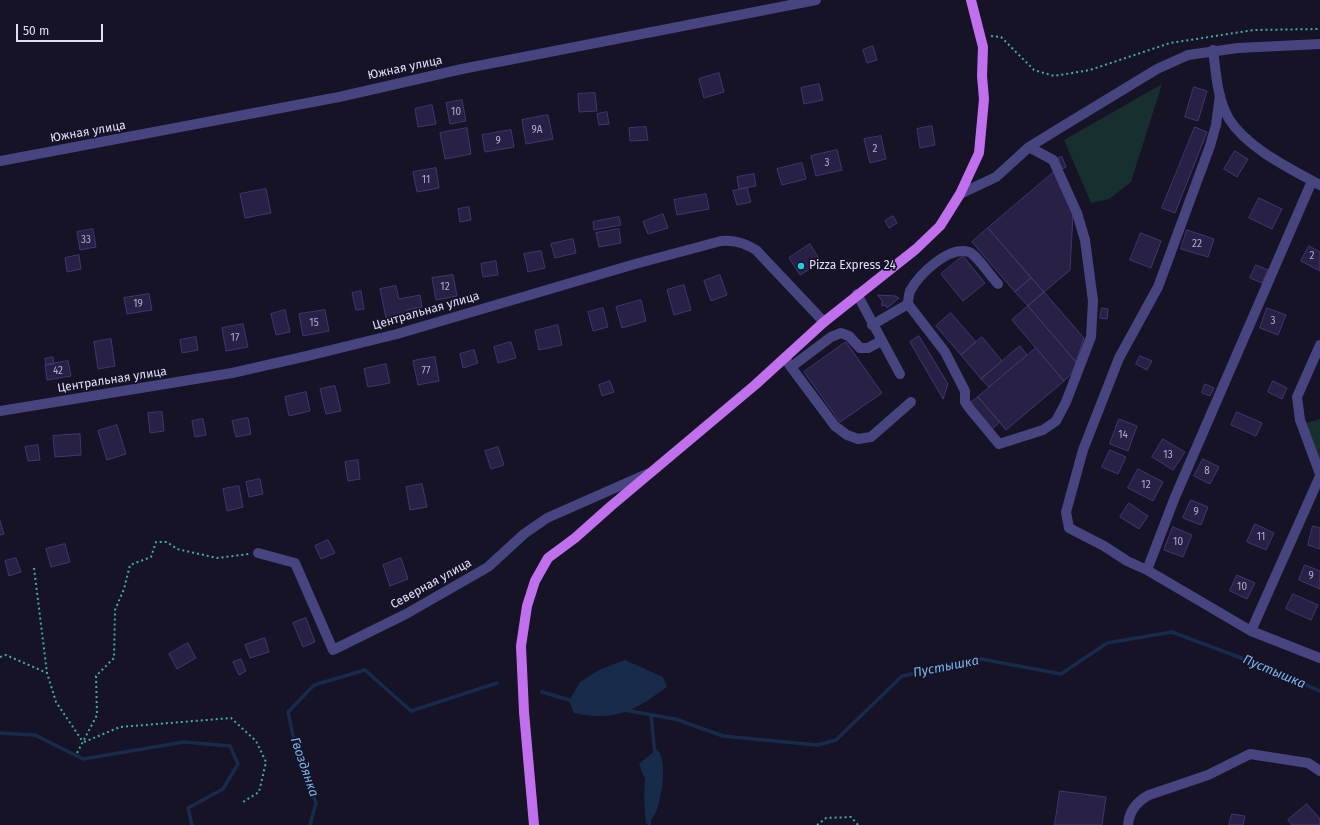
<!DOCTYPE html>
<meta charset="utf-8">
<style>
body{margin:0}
#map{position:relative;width:1320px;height:825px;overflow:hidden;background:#161326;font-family:"Fira Sans",sans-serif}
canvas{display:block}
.scale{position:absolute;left:16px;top:24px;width:87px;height:18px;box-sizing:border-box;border:2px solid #e0dcfb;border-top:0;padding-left:5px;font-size:12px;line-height:14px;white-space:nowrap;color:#e0dcfb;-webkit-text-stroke:3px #161326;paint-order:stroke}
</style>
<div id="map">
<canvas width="1320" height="825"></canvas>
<div class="scale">50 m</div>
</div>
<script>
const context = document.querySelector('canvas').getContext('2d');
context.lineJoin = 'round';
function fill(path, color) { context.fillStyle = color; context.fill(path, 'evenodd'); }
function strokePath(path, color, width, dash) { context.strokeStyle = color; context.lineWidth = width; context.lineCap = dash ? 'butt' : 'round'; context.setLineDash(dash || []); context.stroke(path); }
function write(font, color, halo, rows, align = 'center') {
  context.font = font + ' "Fira Sans",sans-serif'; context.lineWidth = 3.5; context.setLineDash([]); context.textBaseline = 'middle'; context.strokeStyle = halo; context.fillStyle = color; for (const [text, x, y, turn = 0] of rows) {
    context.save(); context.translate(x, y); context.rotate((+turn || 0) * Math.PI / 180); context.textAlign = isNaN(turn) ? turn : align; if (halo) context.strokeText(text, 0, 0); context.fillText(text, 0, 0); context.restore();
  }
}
fill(new Path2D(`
 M1162,84l-31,98 -22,17 -18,4 -27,-63z
 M1320,419v50l-19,-44z`), '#172f2f');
fill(new Path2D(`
 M625,660l38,17 4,10c-33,24 -52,35 -93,26l-5,-12 11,-19 19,-12z
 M657,749c11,12 5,48 -1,63 -2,5 -7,9 -10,13l-2,-27 1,-19 -6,-15z`), '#172b4b');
strokePath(new Path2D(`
 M542,692l31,9
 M624,710l51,9 48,17 94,9 19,-5 66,-64 79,-17 80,15 46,-31 65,-11 85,32 63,27
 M651,715l4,40
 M0,733l35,2 48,24 101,-17 46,4 8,18 -15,25 -35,19 4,17
 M310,825l6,-22 -19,-49 -9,-42 26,-27 51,-15 46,41 86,-28
 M649,825l1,-8`), '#172b4b', 3.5);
const building = new Path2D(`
 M873,46l4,14 -10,3 -4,-13z
 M719,73l5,19 -20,6 -5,-19z
 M819,84l4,16 -19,4 -3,-16z
 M1194,87l13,4 -9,30 -13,-4z
 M595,93l2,18 -18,1 -1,-18z
 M462,100l4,21 -16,3 -4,-21z
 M432,105l4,19 -18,3 -3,-18z
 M607,112l2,12 -10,1 -2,-11z
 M548,115l5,24 -27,5 -4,-24z
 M932,126l3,19 -15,3 -3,-19z
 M646,127l2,13 -18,1 -1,-13z
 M1195,127l12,5 -32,81 -13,-5z
 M467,128l4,26 -26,5 -5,-26z
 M511,130l3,17 -29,5 -3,-17z
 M881,136l5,23 -16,4 -6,-24z
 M837,150l5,20 -26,6 -5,-20z
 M1235,151l13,8 -11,18 -13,-8z
 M1062,157l4,10 -4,2 -4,-11z
 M802,163l4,16 -24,6 -5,-16z
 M436,168l3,20 -22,4 -4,-20z
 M1054,172l19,42 -3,56 -26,22 -56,-64z
 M754,174l2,12 -17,3 -2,-12z
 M747,188l4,14 -14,3 -4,-14z
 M266,189l5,24 -26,5 -5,-24z
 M706,194l3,15 -32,6 -3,-15z
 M1259,198l23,11 -10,20 -23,-11z
 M469,207l2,13 -11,2 -2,-13z
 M663,214l5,14 -20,6 -5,-12z
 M893,216l4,7 -8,5 -4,-7z
 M619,217l2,8 -27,5 -1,-8z
 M988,228l43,50 -16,14 -43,-50z
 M93,229l3,18 -16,3 -3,-18z
 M619,229l2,14 -22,4 -3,-14z
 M1187,230l27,9 -6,18 -27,-8z
 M1141,233l20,8 -10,27 -21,-8z
 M573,239l3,14 -21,5 -4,-14z
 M810,244l11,18 -21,13 -11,-17z
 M1309,246l11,6v19l-19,-10z
 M541,251l4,17 -17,4 -4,-18z
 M79,255l2,14 -14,3 -2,-14z
 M963,256l22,27 -22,18 -22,-27z
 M496,261l2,14 -15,2 -2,-13z
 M1256,265l12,5 -6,13 -12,-5z
 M453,275l4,21 -21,4 -4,-22z
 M720,275l7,20 -16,6 -7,-20z
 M1031,278l13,14 -16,14 -13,-14z
 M684,285l7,25 -17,5 -7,-25z
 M396,286l3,13 21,-4 2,12 -15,3 1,4 -22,4 -6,-29z
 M361,291l3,18 -8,1 -4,-17z
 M1044,292l40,46 -8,24 -48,-56z
 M149,294l3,16 -25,4 -3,-16z
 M878,295l17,1 4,2 -12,10 -2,-3 -3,1v-5z
 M641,300l5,21 -24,7 -6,-21z
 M1028,306l48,56 -4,11 -8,8 -52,-61z
 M603,308l5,19 -15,4 -5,-19z
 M1102,308l6,1 -1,10 -7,-1z
 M1267,308l19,7 -8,20 -18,-7z
 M285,310l5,22 -14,3 -5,-21z
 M325,310l4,21 -26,5 -4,-22z
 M951,313l25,29 -15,13 -25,-29z
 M243,324l5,23 -22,4 -4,-23z
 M558,325l4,20 -23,5 -4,-19z
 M919,336l29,48 -5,15 -33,-57z
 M196,337l2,13 -16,3 -2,-13z
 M982,337l20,24 -21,18 -20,-24z
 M111,339l4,27 -17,3 -4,-27z
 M511,342l5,16 -18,5 -4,-16z
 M846,342l36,51 -42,29 -36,-50z
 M1020,346l7,9 -38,32 -8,-8z
 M1036,348l28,33 -58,49 -28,-33z
 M474,350l4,13 -15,5 -3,-14z
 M1140,356l12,5 -5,9 -11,-6z
 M53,357l1,7 -8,1 -1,-6z
 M435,357l4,24 -21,4 -5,-24z
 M68,361l3,15 -24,4 -2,-15z
 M386,364l4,19 -22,4 -4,-18z
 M610,381l4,11 -12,4 -3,-11z
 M1273,381l14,7 -5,11 -14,-7z
 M1205,384l9,4 -4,8 -8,-3z
 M335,386l6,25 -15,3 -6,-25z
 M306,392l4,19 -21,5 -4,-19z
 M978,397l22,25 -8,7 -22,-26z
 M162,412l2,19 -14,2 -2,-20z
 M1237,412l25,11 -6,13 -25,-11z
 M248,418l3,16 -15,3 -4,-16z
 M203,419l3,16 -11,2 -3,-16z
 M1119,419l18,7 -9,25 -18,-7z
 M117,425l9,29 -19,6 -9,-29z
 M80,434l1,21 -26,2 -2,-21z
 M1163,439l22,13 -12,18 -21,-13z
 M38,445l2,15 -12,1 -3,-14z
 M498,447l6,18 -13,4 -6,-18z
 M1110,450l16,7 -8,17 -16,-7z
 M1203,459l16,8 -9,17 -16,-8z
 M358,460l2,19 -12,2 -3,-19z
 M1138,469l25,13 -10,19 -25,-13z
 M260,479l3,15 -14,3 -3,-15z
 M422,484l5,23 -17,3 -4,-23z
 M239,486l4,21 -16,4 -4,-22z
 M1191,500l17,7 -7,18 -18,-7z
 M1129,503l19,13 -9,13 -19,-12z
 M0,521l4,13 -4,1z
 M1255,524l19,9 -8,17 -19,-8z
 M1313,526l7,2v21l-12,-4z
 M1173,527l19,8 -9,22 -19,-7z
 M328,540l7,13 -14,6 -6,-13z
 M65,544l5,18 -19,5 -5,-18z
 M16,558l5,14 -12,4 -4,-15z
 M401,558l7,21 -18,7 -7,-21z
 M1305,565l15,6v18l-21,-9z
 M1237,575l18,8 -8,16 -17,-8z
 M1293,594l25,11 -7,15 -25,-11z
 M306,618l9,24 -12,5 -10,-24z
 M265,638l4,14 -19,6 -5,-13z
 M188,643l8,15 -19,11 -8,-15z
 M241,659l5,12 -7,4 -6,-13z
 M1060,791l46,6 -4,28h-47z
 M1307,804l13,15v6h-28l-4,-5z
 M1232,814l13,2 -2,9h-14z`);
fill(building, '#292145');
strokePath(building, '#42366e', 1);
strokePath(new Path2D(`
 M991,36l10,1 33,33 20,6 36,-6 80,-27 84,-13 66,-1
 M34,568l13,105
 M0,657l6,-2 41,18 9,29 27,40
 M84,742l36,-15 111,-9 25,23 10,21 -7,30 -16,10
 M77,753l20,-38 -1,-39 18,-18 1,-48 9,-21 6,-24 21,-8 5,-15h11l10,7 40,9 32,-4
 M817,825l9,-7 25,-1 7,8`), '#3faca6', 2, [2, 3]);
strokePath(new Path2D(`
 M1213,50c3,22 4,49 16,69 18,29 62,50 91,66
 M1220,95l-4,30 -6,21 -52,141 -39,71 -36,92 -17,62 3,16 35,18 23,15 20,9 104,61 69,27
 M0,161l339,-64 123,-28 354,-69
 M960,194l36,-17 33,-30 26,-16 102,-62 31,-14 50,-7 82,-4
 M857,294l43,80
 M908,304l37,48 20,39v11l5,7 29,35 44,-14 13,-9 10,-19 25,-65 2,-36 -8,-61 -8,-27 -24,-53 -24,-13
 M872,325l36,-21c0,-4 1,-9 2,-13 9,-16 38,-46 59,-39 8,3 22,25 29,32
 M1320,345l-23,52 3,23 20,54
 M785,358l6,9 44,59 12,9 11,4 13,-2 40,-35
 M791,367l40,-30 10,-4 8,3 11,12h8l13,-7
 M0,411l232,-38 75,-17 90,-22 238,-70 86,-23c14,-1 23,2 35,9l68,72
 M258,553l37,10 38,87 73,-36 82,-47 36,-33 23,-16 102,-45
 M1147,570l28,-73 137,-316
 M1251,631l69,-155
 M1128,825c1,-14 8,-23 21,-30l59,-20 42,-21 58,9 12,8`), '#47447f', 10);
strokePath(new Path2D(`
 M534,825l-10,-113 -3,-66 6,-40 8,-25 13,-23 27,-20 36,-32 144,-121 69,-63 92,-73 24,-23 20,-32 19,-41 5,-54 -2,-23 1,-29 -12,-47`), '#c070ed', 10);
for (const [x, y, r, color] of [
 [801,266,4,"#1fcde3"]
]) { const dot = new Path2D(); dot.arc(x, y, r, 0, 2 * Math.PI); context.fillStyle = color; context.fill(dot); strokePath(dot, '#161326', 1.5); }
write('10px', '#b2adce', null, [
 ["10",456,112],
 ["9А",537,130],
 ["9",498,141],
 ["2",875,149],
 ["3",827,163],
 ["11",426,180],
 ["33",86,240],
 ["22",1197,244],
 ["2",1312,256],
 ["12",445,287],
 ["19",138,304],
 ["3",1273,321],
 ["15",314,323],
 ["17",235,338],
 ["42",58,371],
 ["77",426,371],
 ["14",1123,435],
 ["13",1168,455],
 ["8",1207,471],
 ["12",1146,485],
 ["9",1196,512],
 ["11",1261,537],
 ["10",1178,542],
 ["9",1311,576],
 ["10",1242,587]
]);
write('12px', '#e0dcfb', '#161326', [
 ["Южная улица",405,68,-12],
 ["Южная улица",88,132,-10],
 ["Центральная улица",426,311,-16],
 ["Центральная улица",112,380,-9],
 ["Северная улица",431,584,-29]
]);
write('12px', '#e0dcfb', '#161326', [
 ["Pizza Express 24",809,266]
], 'left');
write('italic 13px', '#77b5ee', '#161326', [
 ["Пустышка",946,667,-11],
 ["Пустышка",1274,672,23],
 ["Гвоздянка",304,767,71]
]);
</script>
